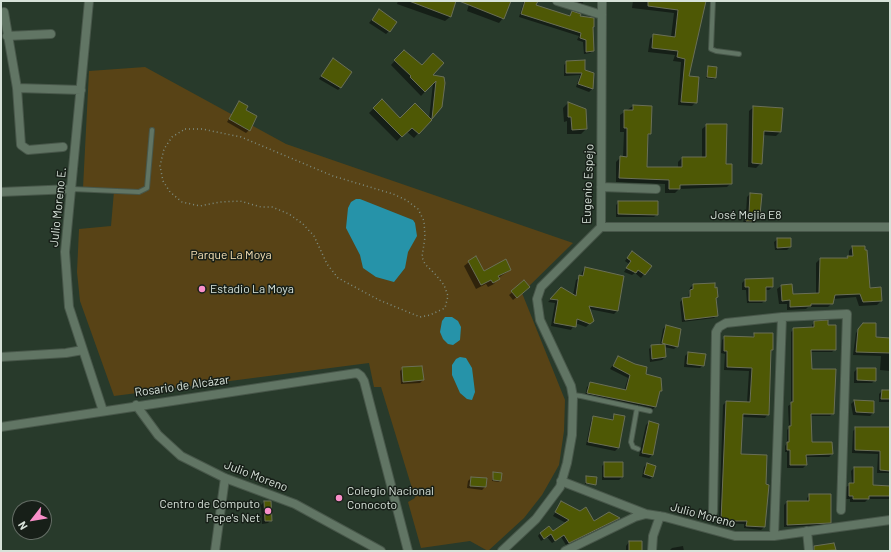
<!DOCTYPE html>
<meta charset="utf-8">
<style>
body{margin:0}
#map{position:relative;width:891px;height:552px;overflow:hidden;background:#283a2b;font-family:Barlow,sans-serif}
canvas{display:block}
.frame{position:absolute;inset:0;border:2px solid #d7e2d9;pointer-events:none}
.north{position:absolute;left:12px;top:500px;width:40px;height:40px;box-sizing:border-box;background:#171f18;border:1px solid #646d65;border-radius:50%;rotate:239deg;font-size:11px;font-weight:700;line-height:16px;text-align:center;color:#d7e2d9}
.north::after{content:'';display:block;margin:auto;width:14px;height:18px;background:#f98fc9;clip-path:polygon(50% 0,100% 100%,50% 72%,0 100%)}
</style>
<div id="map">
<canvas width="891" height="552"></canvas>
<div class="frame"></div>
<div class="north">N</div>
</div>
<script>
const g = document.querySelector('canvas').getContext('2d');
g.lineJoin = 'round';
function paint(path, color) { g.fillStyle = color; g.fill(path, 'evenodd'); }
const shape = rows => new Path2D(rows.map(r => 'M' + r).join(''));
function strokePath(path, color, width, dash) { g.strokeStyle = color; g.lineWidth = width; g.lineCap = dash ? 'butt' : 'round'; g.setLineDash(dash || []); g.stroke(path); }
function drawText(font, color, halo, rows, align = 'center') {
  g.font = font + ' Barlow,sans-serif'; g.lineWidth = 3; g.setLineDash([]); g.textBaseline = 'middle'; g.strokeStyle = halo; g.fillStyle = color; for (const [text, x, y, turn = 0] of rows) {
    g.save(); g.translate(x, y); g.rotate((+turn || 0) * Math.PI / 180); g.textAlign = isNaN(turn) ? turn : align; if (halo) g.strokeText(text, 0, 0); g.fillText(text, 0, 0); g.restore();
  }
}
const green = shape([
 [145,67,286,144,573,243,522,293,565,400,564,431,559,465,542,495,524,518,488,551,470,541,421,548,408,502,415,498,381,387,374,387,369,363,114,396,80,301,77,272,79,229,111,226,114,191,83,188,89,71]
]);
const water = shape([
 [356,199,360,199,413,220,415,223,417,236,408,252,405,268,394,282,376,277,363,268,360,255,346,228,348,208,351,202],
 [445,317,452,317,458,321,461,327,460,340,453,345,448,344,443,339,440,332,442,321],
 [460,357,466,358,472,368,475,392,472,400,467,399,460,393,452,375,452,365,456,359]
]);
const shadow = shape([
 [398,1,455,1,450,17,445,21,397,4],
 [470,1,507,1,503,18,499,23,467,11],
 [524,1,537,1,535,6,569,17,572,13,579,16,592,28,593,51,590,53,584,54,583,42,577,40,579,36,519,17],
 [564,1,584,1,581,6],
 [633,1,705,1,688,77,696,102,692,106,678,105,681,62,673,61,675,55,648,52,650,39,654,35,671,37,674,13,632,8],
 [379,11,389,31,386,34,369,23],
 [404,51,431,76,443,78,441,107,414,138,406,131,397,141,369,113,382,100,400,119,429,119,433,83,421,96,391,65],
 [333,59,341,87,338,90,319,79],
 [567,62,584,71,592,89,589,92,576,87,580,75,564,76,564,65],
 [708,67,715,77,714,79,706,78],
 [239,102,245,111,249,130,246,133,227,122],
 [568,103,586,129,581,134,567,134,567,121,564,122,563,108],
 [633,106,650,133,647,137,646,168,678,168,678,162,682,158,702,158,702,129,707,125,725,165,731,183,727,187,679,189,675,193,665,193,665,184,616,182,616,162,620,158,623,158,624,132,620,132,620,115],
 [754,107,780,132,776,136,762,135,761,163,756,168,748,167,749,111],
 [750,194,760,214,756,218,753,217,753,221,750,224,743,224,744,217,746,214,747,197],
 [619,202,657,214,654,217,616,217,616,205],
 [778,239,790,247,787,250,775,250,774,242],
 [852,247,869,289,881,301,877,305,859,306,856,297,833,299,832,303,828,307,808,307,806,309,787,310,787,304,779,304,777,289,781,286,791,285,792,295,816,294,816,263,820,259,846,259,849,257,849,251],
 [629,255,650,266,641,278,635,273,632,275,624,272,629,264,625,261],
 [469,262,483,272,510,270,498,278,494,284,488,287,486,284,476,289,464,266],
 [585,268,618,310,614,314,589,309,593,320,586,327,575,323,571,330,551,326,555,303,548,302,561,289,573,295,576,280,581,277,582,272],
 [745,280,772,287,769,290,765,290,765,300,762,303,747,303,746,290,742,290,742,283],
 [524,282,525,290,513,300,509,295],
 [714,284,717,315,714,318,682,322,680,302,683,299,688,298,690,288,693,285],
 [815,322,835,349,832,352,810,352,811,370,833,413,830,416,810,416,811,443,832,454,829,457,805,457,806,465,803,468,787,468,787,452,785,452,785,446,787,443,787,430,789,428,788,406,791,404,791,332,794,329,812,328,812,325],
 [666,326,677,346,674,349,664,347,665,357,662,360,650,362,649,349,652,346,660,345,663,329],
 [861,327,875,338,890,339,890,371,880,370,881,356,853,355,856,333],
 [755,334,772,350,770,352,768,414,765,418,742,417,740,455,765,485,764,527,761,530,744,528,744,524,719,523,723,405,726,402,747,403,749,371,724,370,725,354,721,353,722,340,725,337,751,338],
 [688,353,703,365,700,368,684,367,685,356],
 [618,357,645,375,661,391,658,394,655,407,652,410,585,396,587,387,590,384,624,391,628,378,610,369],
 [403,368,423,380,420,383,401,384,400,371],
 [857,369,875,380,872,383,854,383,854,372],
 [882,391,890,391,890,402,879,402,879,394],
 [854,401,873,401,873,413,870,416,853,415,851,404],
 [614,415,624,417,618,448,615,451,586,445,591,420,594,417,611,421],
 [649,422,652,455,649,458,639,456,646,425],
 [856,428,890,428,890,473,877,473,878,454,852,453,853,431],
 [605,463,622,477,619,480,602,480,602,466],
 [647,464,653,476,650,479,642,477,644,467],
 [854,468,872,486,890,487,890,499,868,499,865,502,850,502,850,499,846,499,846,487,852,484,851,471],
 [494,473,500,481,499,482,492,481],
 [587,477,596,484,585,484],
 [471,478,485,487,482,490,467,488,468,481],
 [810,495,830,522,826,525,784,527,784,505,787,502,807,502,807,498],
 [264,502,270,502,271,520,268,523,262,524,261,505],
 [562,502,594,522,618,518,566,545,561,537,552,543,547,537,541,541,538,536,540,533,553,532,566,523,553,516],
 [629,542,641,551,626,551,626,546],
 [834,544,835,551,814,551,818,546],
 [683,546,684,551,669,551,672,548]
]);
const building = shape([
 [409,1,456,1,451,17,409,1],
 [459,1,511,1,504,19,459,1],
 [525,1,538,1,536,5,570,16,572,11,581,14,580,16,594,18,594,27,593,27,594,51,586,52,586,40,580,38,581,33,521,14,525,1],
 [648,1,706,1,689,76,699,77,697,103,681,102,685,59,677,57,678,51,652,48,653,34,675,37,678,10,648,6,648,1],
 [379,9,397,22,390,32,372,20,379,9],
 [404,50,422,65,433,53,444,63,433,75,444,77,445,83,442,107,432,119,436,81,425,92,410,77,411,76,394,60,404,50],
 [333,58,352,72,341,88,321,76,333,58],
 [585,60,585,70,594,73,593,89,578,84,582,73,566,73,566,61,585,60],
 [708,66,717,67,716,78,707,77,708,66],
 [382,99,400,118,415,103,432,120,419,134,412,128,402,137,373,108,382,99],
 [239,101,248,106,246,110,257,116,250,131,229,119,239,101],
 [568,102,586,109,587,129,572,130,571,117,568,117,568,102],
 [633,105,652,106,651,134,648,134,647,167,682,167,682,157,706,157,706,124,727,124,726,164,732,164,732,184,680,185,680,189,669,189,669,180,619,178,620,156,627,157,627,128,624,128,624,110,633,110,633,105],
 [753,106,783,108,781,132,764,131,762,164,752,163,753,106],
 [750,193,762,194,760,215,754,215,754,221,746,221,746,213,749,213,750,193],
 [618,201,658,201,658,215,618,214,618,201],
 [777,238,791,238,791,247,777,248,777,238],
 [852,246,865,246,865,250,867,250,870,288,881,287,882,301,863,302,860,294,835,295,833,304,811,304,811,306,790,307,790,300,782,301,781,285,792,284,793,294,819,293,820,258,848,258,847,256,853,256,852,246],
 [632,251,652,266,645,275,638,270,636,273,626,268,631,261,627,258,632,251],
 [476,256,484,271,506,259,511,270,498,276,500,279,493,283,491,280,481,285,468,261,476,256],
 [585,267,624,276,618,311,589,306,594,321,590,324,577,319,576,327,554,323,558,300,550,299,561,287,576,296,579,275,583,276,585,267],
 [773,278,773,287,766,287,766,301,749,301,749,287,745,287,745,279,773,278],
 [524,280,530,287,517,298,511,291,524,280],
 [715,283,715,288,717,287,718,297,716,298,718,316,685,320,682,298,690,297,690,290,693,289,693,284,715,283],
 [828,320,828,325,836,325,836,350,811,350,812,369,836,369,834,414,811,414,812,442,832,442,833,454,806,455,807,465,790,465,790,450,787,450,787,442,789,442,789,426,791,426,791,402,793,402,793,328,814,327,814,321,828,320],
 [863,323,876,323,876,337,890,338,890,353,856,352,858,329,863,323],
 [666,325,681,329,678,347,665,344,666,357,652,359,651,345,665,344,662,343,666,325],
 [754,333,773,333,773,350,771,350,769,415,743,414,741,454,767,455,766,484,769,485,765,527,746,526,747,521,721,521,726,401,750,402,752,368,727,367,727,351,724,351,724,336,754,337,754,333],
 [688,352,706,354,704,366,687,364,688,352],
 [618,356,635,364,647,367,646,374,661,378,662,391,660,391,656,407,587,393,590,382,626,390,630,375,613,366,618,356],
 [422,366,424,380,403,382,402,367,422,366],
 [857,368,876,368,876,381,857,380,857,368],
 [882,390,890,390,890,399,881,399,882,390],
 [854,400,874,401,874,413,856,412,854,400],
 [614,414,625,416,619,448,588,442,593,416,613,420,614,414],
 [649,421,659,424,653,455,642,453,649,421],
 [855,427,890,427,890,471,880,470,880,451,855,450,855,427],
 [604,462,623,462,623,477,604,477,604,462],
 [647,463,656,466,653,477,644,474,647,463],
 [854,467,873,467,873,485,890,486,890,496,869,496,869,499,853,499,853,496,849,496,849,483,854,483,854,467],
 [493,472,502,473,501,481,493,480,493,472],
 [586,476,597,477,596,485,586,483,586,476],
 [471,477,487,478,486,487,470,486,471,477],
 [809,494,831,494,831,523,787,525,787,501,809,501,809,494],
 [264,501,271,501,272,521,265,521,264,501],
 [561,501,580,511,586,507,594,521,609,512,620,518,569,543,564,535,555,541,551,534,544,539,540,533,549,526,553,531,569,520,555,512,561,501],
 [629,541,642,541,642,551,629,551,629,541],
 [834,543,836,550,814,551,814,546,834,543]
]);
const path = shape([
 [185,129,202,129,241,137,333,176,393,194,406,200,418,209,424,221,425,237,422,257,425,264,436,275,444,285,448,296,445,308,430,315,420,317,379,300,338,278,327,264,314,236,303,224,289,214,272,207,261,207,240,201,220,202,200,206,182,202,170,192,163,181,160,166,164,149,172,137,185,129]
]);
const service = shape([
 [713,1,711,49,716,51,739,54],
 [72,189,139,192,147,188,152,130],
 [573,395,581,396,650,411],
 [637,408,631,442,633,447,638,449]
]);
const minor = shape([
 [89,1,65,252,69,307,103,411],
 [557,1,602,15],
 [4,12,17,88,21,145,28,150,63,147],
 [7,36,51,34],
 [17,88,81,90],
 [601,187,656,189],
 [1,192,72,189],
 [601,227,890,227],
 [1,357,66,353,83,350],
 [136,405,158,435,181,456,225,478,295,504,381,551],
 [1,427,357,373,361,376,364,381,408,551],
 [561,481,646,514],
 [713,512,716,332,719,327,726,323,782,317,847,314,841,510],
 [807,531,809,551],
 [774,536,782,317],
 [215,551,225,478],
 [502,551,536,519,560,487,567,463,572,435,573,397,571,386,540,320,537,299,541,287,601,227,602,1],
 [565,551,635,517,646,514,665,517,735,536,774,536,890,520],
 [652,551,653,536,660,516]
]);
const markers = [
 [202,289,4,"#f98fc9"],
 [339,498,4,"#f98fc9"],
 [268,511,4,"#f98fc9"]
];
const streetNames = [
 ["Eugenio Espejo",588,184,-88],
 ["Julio Moreno E.",58,207,-84],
 ["José Mejia E8",746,215],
 ["Rosario de Alcázar",182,386,-8],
 ["Julio Moreno",256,476,21],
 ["Julio Moreno",703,515,15]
];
const parkNames = [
 ["Parque La Moya",231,255]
];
const poiNames = [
 ["Estadio La Moya",210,289],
 ["Colegio Nacional",347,491],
 ["Conocoto",347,505],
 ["Centro de Computo",260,504,"right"],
 ["Pepe's Net",260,518,"right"]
];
paint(green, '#584316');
paint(water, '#2693a9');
paint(shadow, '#0007');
paint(building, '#4e5805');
strokePath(building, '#6a6f57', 1);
strokePath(service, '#48574a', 6);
strokePath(minor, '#48574a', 10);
strokePath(path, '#7e8d81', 1.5, [1, 3]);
strokePath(service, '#617564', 4);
strokePath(minor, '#617564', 8);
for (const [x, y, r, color] of markers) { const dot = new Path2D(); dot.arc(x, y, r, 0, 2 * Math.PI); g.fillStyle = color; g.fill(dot); strokePath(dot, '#171f18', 1.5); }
drawText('12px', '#d7e2d9', '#171f18', streetNames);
drawText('12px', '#f6e1b5', '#171f18', parkNames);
drawText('12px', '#d7e2d9', '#171f18', poiNames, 'left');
</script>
